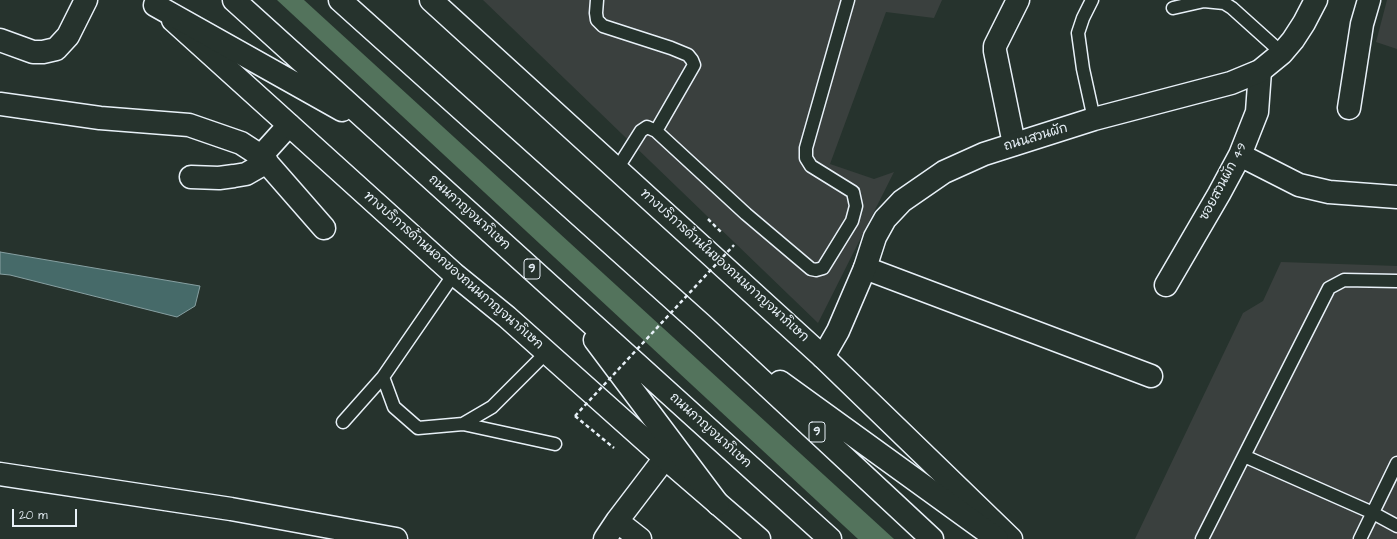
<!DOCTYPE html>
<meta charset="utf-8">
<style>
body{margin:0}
#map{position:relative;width:1397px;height:539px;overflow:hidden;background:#26332d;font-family:"Architects Daughter",sans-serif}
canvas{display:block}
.scale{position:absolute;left:12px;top:509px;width:65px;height:18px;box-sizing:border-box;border:2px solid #e8f1f8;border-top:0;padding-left:5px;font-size:12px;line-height:14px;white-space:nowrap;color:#e8f1f8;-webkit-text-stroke:3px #26332d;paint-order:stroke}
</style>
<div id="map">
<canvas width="1397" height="539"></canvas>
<div class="scale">20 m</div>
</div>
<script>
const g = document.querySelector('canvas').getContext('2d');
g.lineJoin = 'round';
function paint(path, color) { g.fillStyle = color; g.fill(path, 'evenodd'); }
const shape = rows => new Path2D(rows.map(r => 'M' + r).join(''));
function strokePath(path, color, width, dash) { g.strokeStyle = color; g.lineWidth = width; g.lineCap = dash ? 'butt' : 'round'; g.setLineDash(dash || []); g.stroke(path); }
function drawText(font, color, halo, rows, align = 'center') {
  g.font = font + ' "Architects Daughter","Playpen Sans Thai",sans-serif'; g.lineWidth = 3; g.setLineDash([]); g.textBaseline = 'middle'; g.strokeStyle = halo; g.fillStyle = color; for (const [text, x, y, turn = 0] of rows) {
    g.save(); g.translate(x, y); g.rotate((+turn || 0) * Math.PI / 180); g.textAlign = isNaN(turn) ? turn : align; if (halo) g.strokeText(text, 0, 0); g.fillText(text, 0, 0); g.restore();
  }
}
const built = shape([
 [483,0,942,0,934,18,886,12,830,164,874,179,894,172,818,323],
 [1387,0,1397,0,1397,49,1376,42],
 [1281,262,1397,266,1397,539,1135,539,1243,313,1263,301]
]);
const green = shape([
 [277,0,304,0,894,539,858,539]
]);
const water = shape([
 [0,252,200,286,195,306,177,317,10,275,0,274,0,252]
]);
const path = shape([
 [708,219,721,232],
 [575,416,614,448]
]);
const service = shape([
 [597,0,596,13,597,20,603,26,671,48,688,55,692,60,694,65,656,131],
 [1092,0,1083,18,1078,33,1083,69,1094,119],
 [1173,8,1204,1,1224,3,1232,8,1282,53],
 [617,169,641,131,647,127,656,131,746,214,811,269,816,270,823,268,852,221,856,206,853,192,811,166,806,158,806,148,848,0],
 [454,274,383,377,394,407,418,428,463,424,492,407,546,353],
 [343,422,383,377],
 [463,424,555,444],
 [1244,456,1373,513,1397,526],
 [1202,539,1329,288,1344,280,1397,281],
 [1360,539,1397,463]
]);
const minor = shape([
 [0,40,33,52,43,52,56,49,68,36,86,0],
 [0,104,100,118,189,125,241,143,261,156,289,125],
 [1349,108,1362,24,1369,0],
 [1014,144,995,51,995,46,1018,0],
 [1240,155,1299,185,1329,192,1397,197],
 [261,156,324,228],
 [191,177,219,178,234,176,246,174,267,162],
 [865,268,1151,376],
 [1166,285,1219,194,1240,155,1257,112,1260,71],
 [0,474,231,509,396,539],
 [605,539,617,521],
 [640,539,617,521,665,458]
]);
const tertiary = shape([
 [823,357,838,331,865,268,875,237,885,219,902,201,944,172,984,154,1094,119,1231,83,1260,71,1282,53,1293,40,1304,23,1316,0]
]);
const secondary = shape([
 [431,0,823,357,1011,539],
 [173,20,454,274,507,317,665,458,759,539]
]);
const trunk = shape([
 [234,0,830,539],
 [340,0,702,325,932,539],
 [155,5,342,110],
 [595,340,718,504],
 [780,382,997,539]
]);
const pathBridge = shape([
 [575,416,734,245]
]);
const shields = [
 [532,269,16],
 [817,432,16]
];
const shieldNames = [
 ["9",532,269],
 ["9",817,432]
];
const streetNames = [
 ["ถนนสวนผัก",1036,138,-17],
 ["ซอยสวนผัก 49",1224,182,-62],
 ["ถนนกาญจนาภิเษก",469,213,42],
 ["ทางบริการด้านในของถนนกาญจนาภิเษก",724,266,42],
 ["ทางบริการด้านนอกของถนนกาญจนาภิเษก",453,271,41],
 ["ถนนกาญจนาภิเษก",710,431,42]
];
paint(built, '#3a403e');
paint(green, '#53735c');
paint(water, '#466a69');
strokePath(water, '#87a0a2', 1);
strokePath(service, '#e8f1f8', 15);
strokePath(minor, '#e8f1f8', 25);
strokePath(tertiary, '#e8f1f8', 25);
strokePath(secondary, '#e8f1f8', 25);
strokePath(trunk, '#e8f1f8', 25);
strokePath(path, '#e8f1f8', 2.5, [4, 3]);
strokePath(service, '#26332d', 12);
strokePath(minor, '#26332d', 22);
strokePath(tertiary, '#26332d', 22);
strokePath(secondary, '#26332d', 22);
strokePath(trunk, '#26332d', 22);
strokePath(pathBridge, '#e8f1f8', 2.5, [4, 3]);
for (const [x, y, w] of shields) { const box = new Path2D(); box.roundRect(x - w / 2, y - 10, w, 20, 3); g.fillStyle = '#26332d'; g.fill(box); strokePath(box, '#e8f1f8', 1); }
drawText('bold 12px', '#e8f1f8', null, shieldNames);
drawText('13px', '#e8f1f8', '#26332d', streetNames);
</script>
